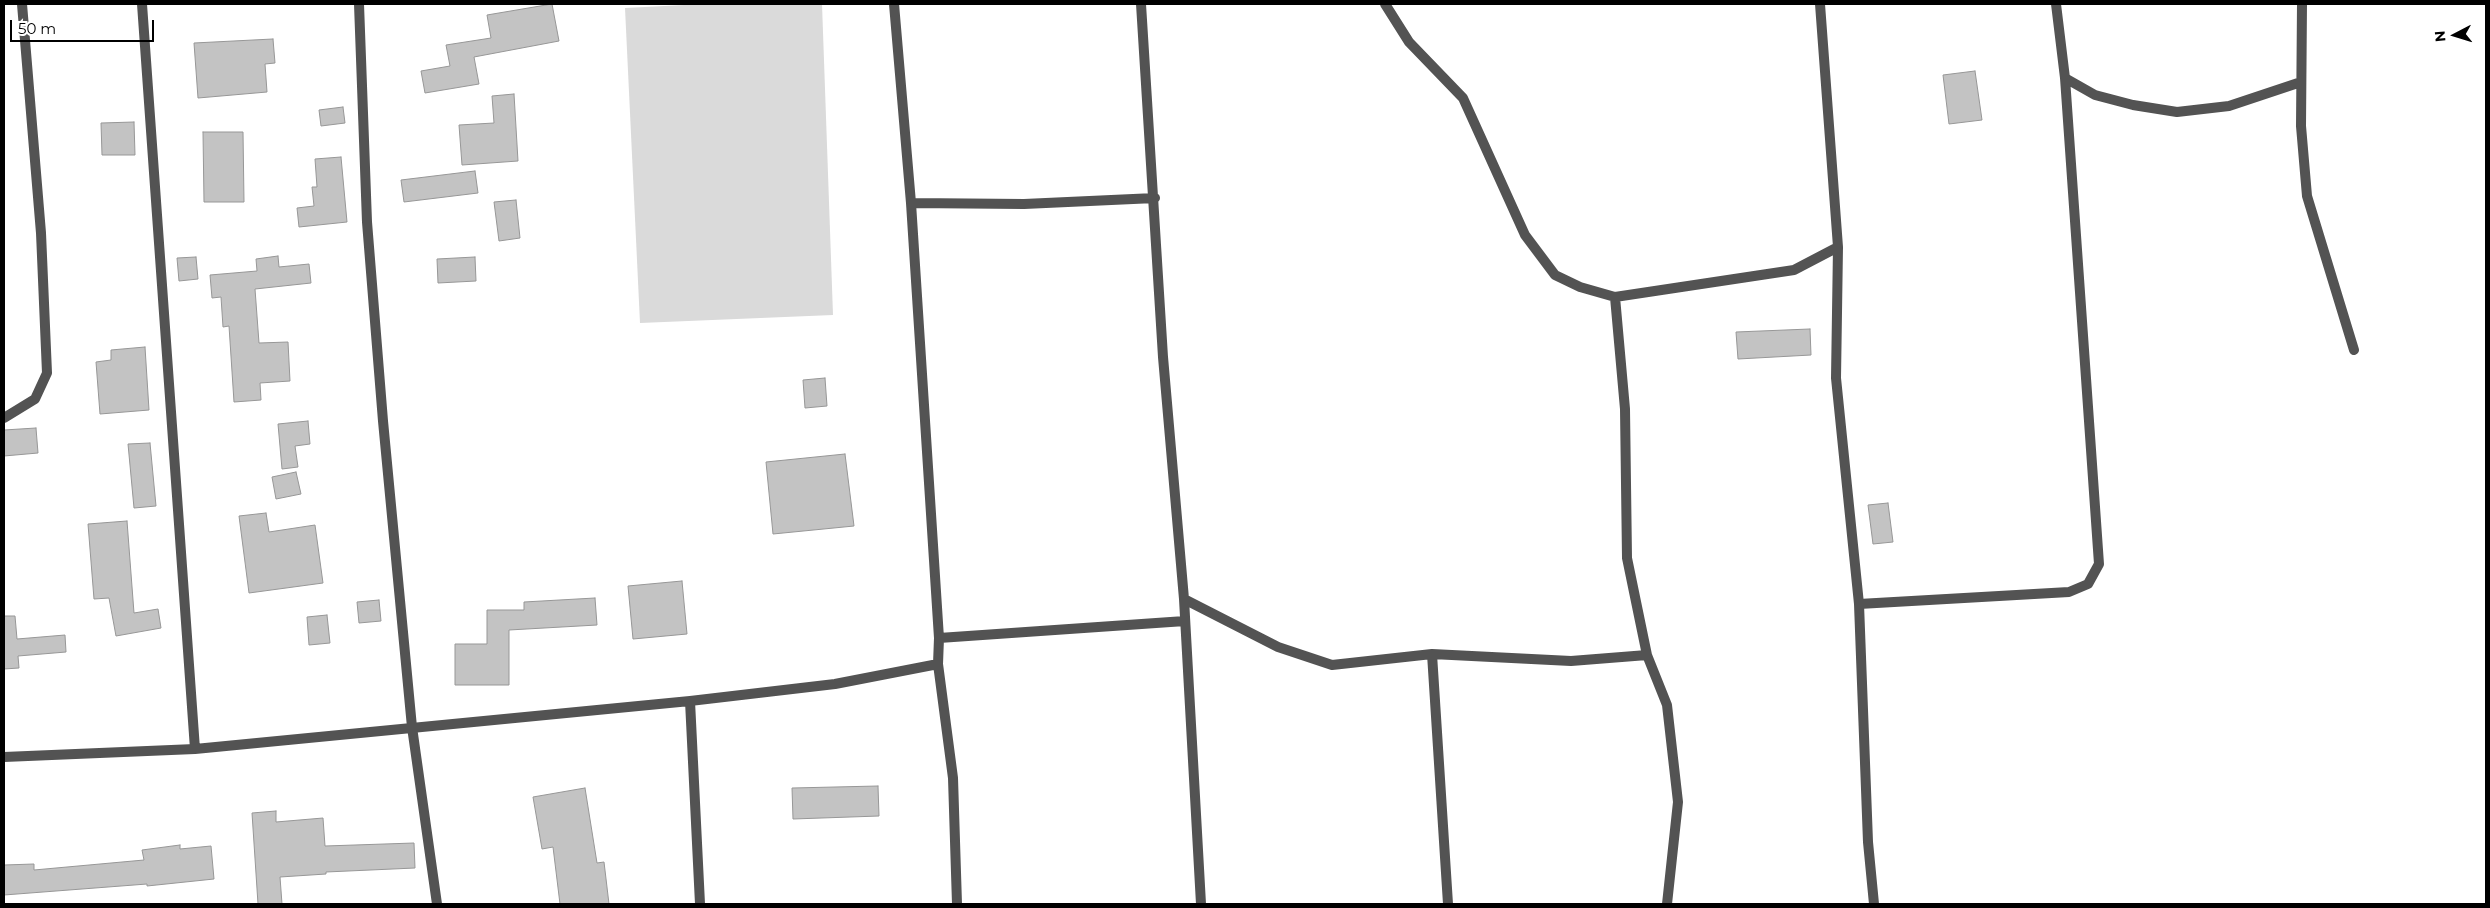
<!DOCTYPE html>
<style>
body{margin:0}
#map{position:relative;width:2490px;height:908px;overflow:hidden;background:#fff;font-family:Montserrat,sans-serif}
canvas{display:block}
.frame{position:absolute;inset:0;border:5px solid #000;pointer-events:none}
.north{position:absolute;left:2430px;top:10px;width:50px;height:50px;-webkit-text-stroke:4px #fff;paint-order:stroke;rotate:265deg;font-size:14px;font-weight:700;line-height:20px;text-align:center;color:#000}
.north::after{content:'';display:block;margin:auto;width:18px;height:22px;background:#000;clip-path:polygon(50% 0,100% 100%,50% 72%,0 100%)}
.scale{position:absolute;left:10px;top:20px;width:144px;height:22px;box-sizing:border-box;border:2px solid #000;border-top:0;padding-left:6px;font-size:15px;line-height:18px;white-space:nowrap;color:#000;-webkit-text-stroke:4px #fff;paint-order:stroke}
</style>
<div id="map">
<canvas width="2490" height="908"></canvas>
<div class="frame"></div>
<div class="north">N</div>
<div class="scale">50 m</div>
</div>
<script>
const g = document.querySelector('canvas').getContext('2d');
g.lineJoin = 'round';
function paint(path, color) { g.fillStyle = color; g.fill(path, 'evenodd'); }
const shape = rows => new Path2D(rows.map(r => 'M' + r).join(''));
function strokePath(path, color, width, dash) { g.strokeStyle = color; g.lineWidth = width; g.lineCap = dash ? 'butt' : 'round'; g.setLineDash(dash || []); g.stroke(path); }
const green = shape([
 [704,4,822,4,833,315,640,323,625,8]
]);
const building = shape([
 [552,4,559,41,474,57,479,84,425,93,421,71,450,66,446,45,491,38,487,15,552,4],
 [273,39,275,63,265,64,267,92,198,98,194,43,273,39],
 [1975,71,1982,120,1949,124,1943,75,1975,71],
 [514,94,518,161,462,165,459,125,494,123,492,96,514,94],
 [343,107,345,123,321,126,319,110,343,107],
 [134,122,135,155,102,155,101,123,134,122],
 [203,132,243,132,244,202,204,202,203,132],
 [341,157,347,222,299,227,297,208,314,206,312,187,317,187,315,159,341,157],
 [475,171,478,193,404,202,401,180,475,171],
 [516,200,520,238,499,241,494,202,516,200],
 [278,256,279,267,309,264,311,283,255,289,259,343,288,342,290,381,260,383,261,400,234,402,229,326,223,327,221,297,212,298,210,275,257,271,256,259,278,256],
 [196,257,198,279,179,281,177,258,196,257],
 [475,257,476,281,438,283,437,259,475,257],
 [1810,329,1811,355,1738,359,1736,332,1810,329],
 [145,347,149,410,100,414,96,362,111,360,111,350,145,347],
 [825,378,827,406,805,408,803,380,825,378],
 [308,421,310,444,295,446,298,467,282,469,278,424,308,421],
 [36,428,38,453,4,456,4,430,36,428],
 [150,443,156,506,134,508,128,444,150,443],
 [845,454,854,526,773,534,766,462,845,454],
 [296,472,301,494,276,499,272,477,296,472],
 [1888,503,1893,542,1873,544,1868,505,1888,503],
 [266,513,269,532,315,525,323,583,249,593,239,516,266,513],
 [127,521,134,613,158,609,161,628,116,636,109,598,94,599,88,524,127,521],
 [682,581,687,634,633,639,628,586,682,581],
 [595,598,597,625,509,630,509,685,455,685,455,644,487,644,487,610,524,610,524,602,595,598],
 [379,600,381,621,359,623,357,602,379,600],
 [327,615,330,643,309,645,307,617,327,615],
 [4,616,15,616,17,639,65,635,66,652,18,656,19,668,4,669,4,616],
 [878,786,879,816,793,819,792,788,878,786],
 [585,788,597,863,604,862,609,904,560,904,553,847,542,849,533,797,585,788],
 [276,811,276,822,323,818,325,846,414,843,415,868,326,872,326,874,280,877,282,904,258,904,252,813,276,811],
 [180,845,180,849,211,846,214,879,147,886,147,884,4,895,4,865,34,864,34,870,144,860,142,850,180,845]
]);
const street = shape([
 [142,4,195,749],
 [359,4,367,222,383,421,412,727,437,904],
 [894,4,911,203,939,638,938,664,953,778,957,904],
 [1141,4,1163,357,1184,599,1201,904],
 [1385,4,1409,42,1463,98,1525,235,1555,275,1580,287,1615,297,1794,270,1838,247],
 [1820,4,1838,247,1836,378,1859,604,1868,842,1874,904],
 [2302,4,2301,126,2307,196,2354,350],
 [2065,78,2095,95,2133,105,2177,112,2229,106,2301,82],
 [911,203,1024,204,1155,198],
 [1615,297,1625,409,1627,558,1647,655,1667,705,1678,802,1667,904],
 [4,418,35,399,47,373,41,233,22,4],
 [1184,599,1278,647,1332,665,1432,654,1571,661,1647,655],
 [1859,604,2069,592,2088,584,2099,564,2065,78,2056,4],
 [939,638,1185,621],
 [1432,654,1448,904],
 [690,701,700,904],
 [4,757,195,749,690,701,835,684,938,664]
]);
paint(green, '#dadada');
paint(building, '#c3c3c3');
strokePath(building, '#979797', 1);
strokePath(street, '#535353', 10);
</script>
